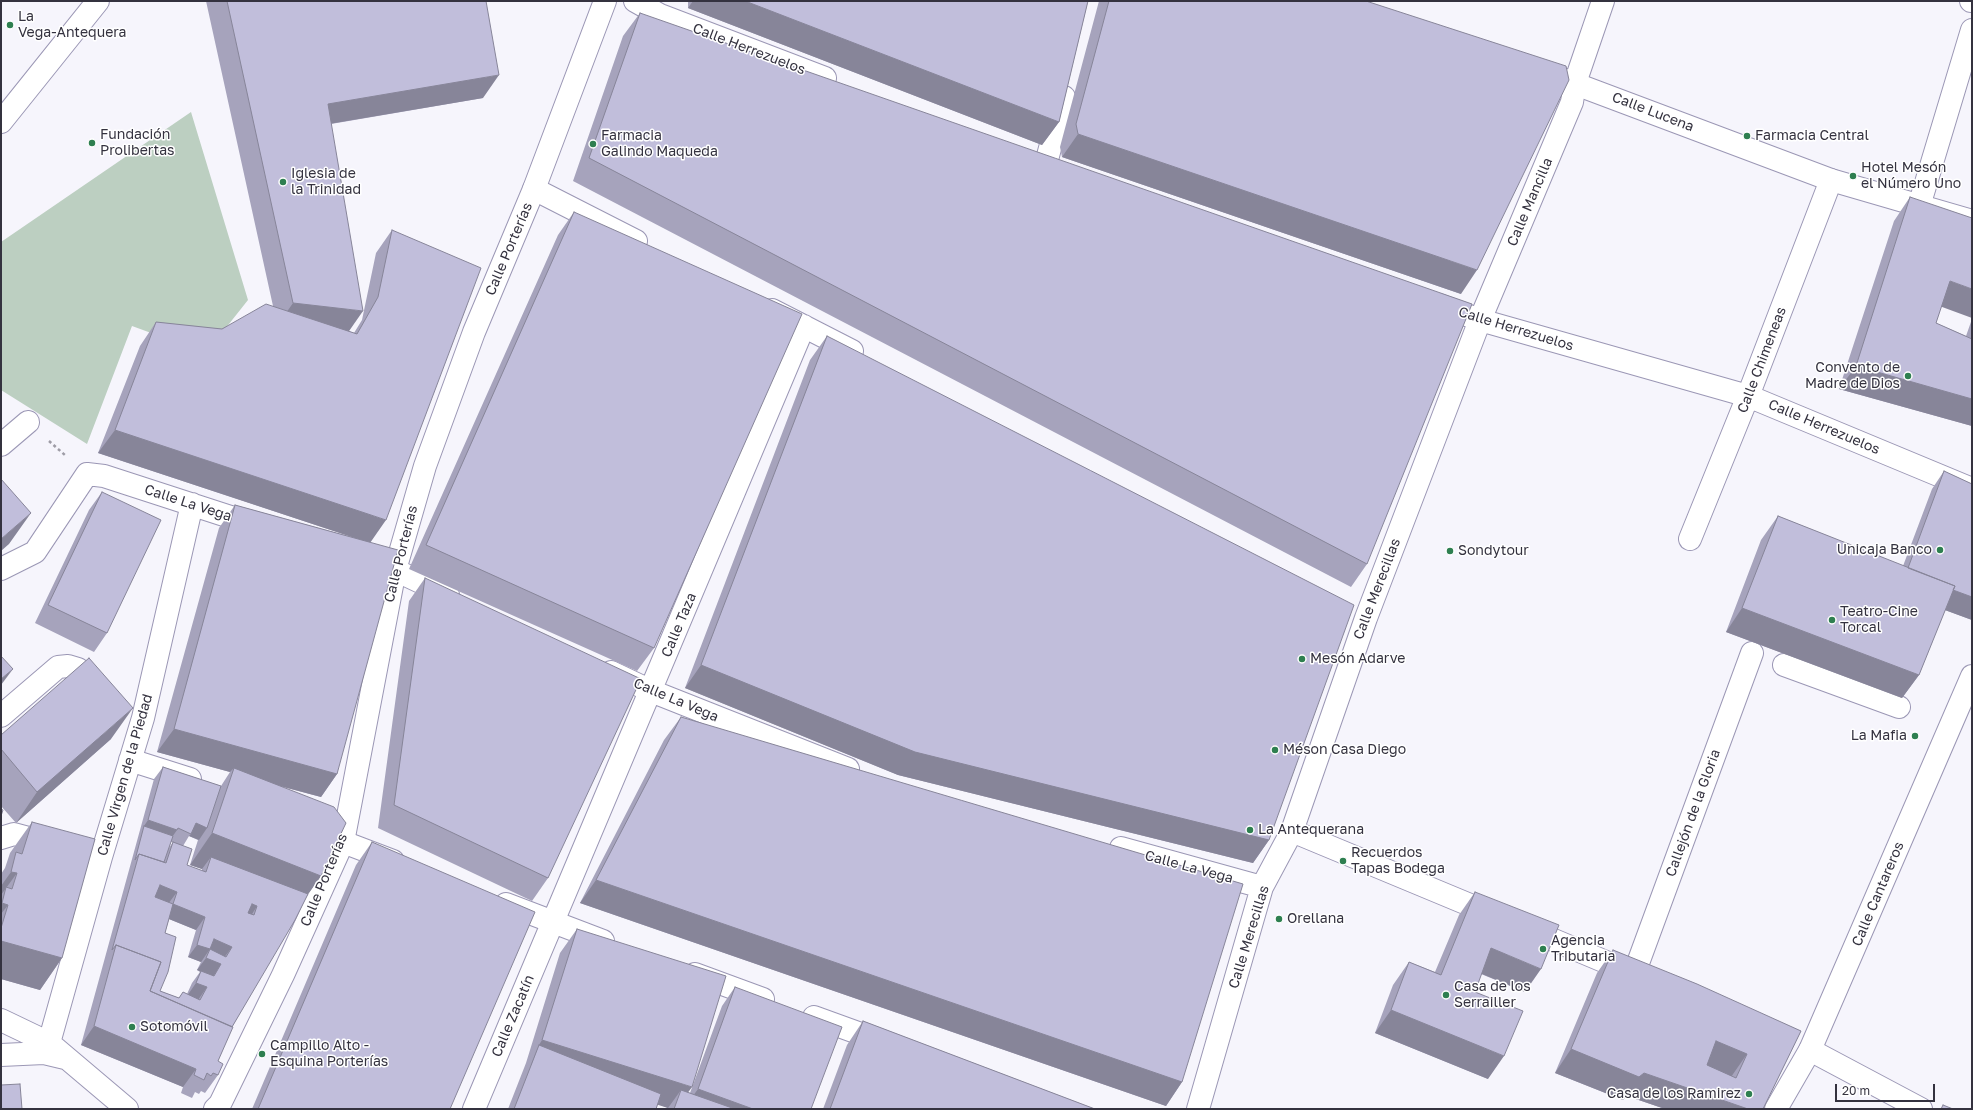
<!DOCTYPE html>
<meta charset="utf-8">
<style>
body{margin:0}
#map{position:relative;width:1973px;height:1110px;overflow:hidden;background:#f6f5fc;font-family:"Golos Text",sans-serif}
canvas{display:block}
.frame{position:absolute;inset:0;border:2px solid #34323f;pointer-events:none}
.scale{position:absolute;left:1835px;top:1084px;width:100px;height:18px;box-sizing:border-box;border:2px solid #34323f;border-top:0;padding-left:5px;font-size:12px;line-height:14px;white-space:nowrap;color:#34323f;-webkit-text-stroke:3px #fff;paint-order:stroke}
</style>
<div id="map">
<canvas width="1973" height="1110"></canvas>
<div class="frame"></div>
<div class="scale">20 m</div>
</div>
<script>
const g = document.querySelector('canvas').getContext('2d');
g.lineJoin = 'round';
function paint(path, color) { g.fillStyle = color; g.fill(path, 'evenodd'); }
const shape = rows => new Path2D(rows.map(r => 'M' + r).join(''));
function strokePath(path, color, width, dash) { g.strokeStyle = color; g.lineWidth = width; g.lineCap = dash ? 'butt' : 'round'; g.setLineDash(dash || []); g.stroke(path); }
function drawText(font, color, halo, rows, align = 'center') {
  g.font = font + ' "Golos Text",sans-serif'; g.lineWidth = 3; g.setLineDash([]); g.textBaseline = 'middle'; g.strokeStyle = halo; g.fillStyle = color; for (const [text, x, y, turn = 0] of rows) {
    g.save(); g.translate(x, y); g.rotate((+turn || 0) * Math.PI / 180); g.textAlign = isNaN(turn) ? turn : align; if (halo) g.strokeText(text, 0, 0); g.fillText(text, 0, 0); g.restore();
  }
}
const green = shape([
 [191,112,248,300,206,353,132,326,87,444,1,390,1,242]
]);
const path = shape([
 [49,441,66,456]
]);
const pedestrian = shape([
 [1971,1,1972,1],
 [1046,163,1064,97],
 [1919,206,1972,30],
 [1,445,28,422],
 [1784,665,1899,707],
 [1810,1050,1921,1109]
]);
const minor = shape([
 [635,1,660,15,825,78],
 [534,189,636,241],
 [1439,305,1480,320,1748,396,1972,489],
 [772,310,852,351],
 [1690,539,1748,396,1831,180],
 [377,564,395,570,448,595],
 [1,569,35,552,87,474,104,476,255,525],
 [611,672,651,691,848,769],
 [1,716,58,667,68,666,78,669,99,688],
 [130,760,190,779],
 [328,829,343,842,393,861],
 [1292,831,1494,915],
 [1,838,14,834,51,844],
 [1121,848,1262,887],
 [506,904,603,941],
 [1525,928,1632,973],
 [695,974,763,999],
 [1634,974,1752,653],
 [814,1017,883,1042],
 [1,1020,49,1043,127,1109],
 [49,1043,101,857,143,718,192,504],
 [1,1055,44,1053,65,1058],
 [474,1109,804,326],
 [1198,1109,1262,887,1292,831,1366,618,1480,320,1572,102,1575,83,1603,1]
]);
const tertiary = shape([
 [1541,71,1831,180,1972,221],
 [1,122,98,1],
 [215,1109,220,1104,283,975,343,842,395,570,425,466,474,332,534,189,605,1],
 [1776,1109,1810,1050,1972,676]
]);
const wall = shape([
 [206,1,486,1,483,98,331,124,349,331,354,333,362,320,376,253,392,230,370,542,337,774,321,797,283,787,321,876,308,894,232,1027,218,1061,218,1075,205,1093,201,1091,199,1094,195,1092,192,1098,181,1093,183,1087,81,1045,154,779,163,767,221,786,230,772,157,752,219,528,235,505,355,538,98,453,140,346,156,322,222,329,273,306],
 [189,836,198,840,190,865,202,869,202,871,187,865,183,846],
 [171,842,173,842,169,848],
 [169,919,196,930,188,957,201,962,197,970,200,972,192,983,187,994,183,992,179,998,160,991,165,933],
 [688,1,1088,1,1059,122,1042,145,688,8],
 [1099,1,1366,1,1461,294,1062,157,1060,147],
 [640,13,1367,564,1351,587,573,181,623,36],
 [1910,197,1941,307,1936,323,1966,336,1972,319,1972,426,1839,389,1894,221],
 [574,212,654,648,637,671,409,569,558,235],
 [827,336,1269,840,1253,863,898,775,685,688,810,360],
 [1944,471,1972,484,1972,620,1945,610,1919,675,1902,698,1726,632,1761,540,1778,516,1903,566,1932,489],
 [102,492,107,633,94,652,35,623,89,510],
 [425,578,548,878,532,901,378,828,409,601],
 [681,717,1182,1082,1166,1106,580,903,664,740],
 [1,735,111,739,16,823,1,806],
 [32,822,62,958,40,990,1,979,1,874,5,868,10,853],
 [372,842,450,1109,252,1109,356,865],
 [1475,892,1525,992,1481,974,1475,992,1488,1079,1375,1033,1393,985,1409,962,1435,972,1459,915],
 [577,929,688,1092,690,1093,722,1006,735,987,811,1109,667,1109,668,1108,658,1104,656,1109,508,1109,526,1063,560,953],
 [1613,950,1801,1031,1763,1109,1665,1109,1627,1096,1623,1100,1555,1073,1597,973],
 [863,1021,1095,1109,823,1109,847,1045]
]);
const shadedWall = shape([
 [693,1,745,1,1059,122,1042,145,688,8],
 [499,75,483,98,311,127,328,104],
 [1078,134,1477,270,1461,294,1062,157],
 [1950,281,1972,289,1972,318,1934,304],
 [293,303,363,311,347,334,277,326],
 [1856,366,1972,399,1972,426,1839,389],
 [115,430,386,520,370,543,98,453],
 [31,513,9,544,1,551,1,539],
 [1906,573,1972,597,1972,620,1893,591],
 [1742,608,1919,675,1902,698,1726,632],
 [701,665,1269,840,1253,863,898,775,685,688],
 [13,669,1,685,1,679],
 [133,708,111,739,16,823,37,792],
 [174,729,337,774,321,797,232,773,234,768,230,772,157,752],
 [148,820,177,830,168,843,144,826,140,832],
 [196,823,207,828,199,840,189,836,191,834],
 [212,833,321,876,299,907,211,857,202,869,190,865],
 [11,872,17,873,1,895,1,886],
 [596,880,1182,1082,1166,1106,580,903],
 [160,885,177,892,168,904,152,898],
 [2,903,8,905,1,914,1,904],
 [173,904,205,917,196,930,164,917],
 [252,904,257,906,249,919,243,917],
 [214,939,232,947,223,959,210,949,201,962,188,957,197,945],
 [1,941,62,958,40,990,1,979],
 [1491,948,1541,969,1525,992,1475,971],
 [206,958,221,964,213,977,197,970],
 [196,983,207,987,198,1000,187,996],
 [1391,1010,1504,1056,1488,1079,1375,1033],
 [94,1026,196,1069,183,1087,81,1045],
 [542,1040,692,1087,676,1109,681,1090,668,1108,531,1065,539,1045],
 [1716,1041,1747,1054,1731,1077,1700,1064],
 [1571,1049,1644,1073,1748,1109,1665,1109,1627,1096,1623,1100,1555,1073],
 [698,1089,753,1109,690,1109,685,1107]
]);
const building = shape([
 [227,1,486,1,499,75,328,104,363,311,293,303,227,1],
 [745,1,1088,1,1059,122,745,1],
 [1109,1,1366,1,1566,66,1569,80,1477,270,1078,134,1076,124,1109,1],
 [640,13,1472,304,1367,564,589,158,640,13],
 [1910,197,1972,218,1972,289,1950,281,1936,323,1972,339,1972,399,1856,366,1910,197],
 [574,212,802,314,654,648,426,545,574,212],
 [392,230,481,268,386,520,115,430,156,322,222,329,266,304,357,334,378,297,392,230],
 [827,336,1354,605,1269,840,915,752,701,665,827,336],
 [1944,471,1972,484,1972,597,1953,590,1955,586,1908,568,1944,471],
 [1,479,31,513,1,539,1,479],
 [102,492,161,520,107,633,48,605,102,492],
 [235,505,398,550,337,774,174,729,235,505],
 [1778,516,1955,586,1919,675,1742,608,1778,516],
 [425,578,641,679,548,878,394,805,425,578],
 [1,656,13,669,1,679,1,656],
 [89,658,133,708,37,792,1,749,1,735,89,658],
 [681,717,1243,884,1182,1082,596,880,681,717],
 [163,767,221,786,207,828,196,823,191,834,178,828,177,830,148,820,163,767],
 [234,768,334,807,346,823,321,876,212,833,234,768],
 [1,809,3,810,1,816,1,809],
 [32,822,95,839,62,958,1,941,1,928,8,905,2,903,6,887,12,889,17,873,11,872,16,852,22,854,32,822],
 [144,826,173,836,164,862,139,854,135,860,144,826],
 [173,842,192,849,187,865,206,872,211,857,308,894,295,920,232,1027,150,991,161,962,116,945,112,950,139,854,166,863,173,842],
 [160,885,177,892,173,904,205,917,197,945,210,949,206,958,221,964,214,976,201,971,196,983,207,987,200,1000,183,992,179,998,160,991,168,972,176,937,165,933,173,904,155,897,160,885],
 [252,904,257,906,254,915,248,913,252,904],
 [214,939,232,947,226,957,210,949,214,939],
 [372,842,535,912,450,1109,258,1109,372,842],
 [1475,892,1559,925,1541,969,1491,948,1475,992,1523,1011,1504,1056,1391,1010,1409,962,1441,975,1475,892],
 [577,929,726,976,692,1087,542,1040,577,929],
 [116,945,161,962,150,991,233,1027,218,1061,223,1064,218,1075,213,1073,211,1076,207,1073,204,1080,194,1075,196,1069,94,1026,116,945],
 [1613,950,1697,984,1801,1031,1763,1109,1748,1109,1644,1073,1639,1077,1571,1049,1613,950],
 [1716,1041,1747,1054,1736,1078,1707,1065,1716,1041],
 [735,987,842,1027,811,1109,753,1109,698,1089,735,987],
 [863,1021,1095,1109,830,1109,863,1021],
 [539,1045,661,1094,656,1109,514,1109,539,1045],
 [20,1084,22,1109,1,1109,1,1085,20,1084],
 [681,1090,735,1109,674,1109,681,1090],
 [1943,1105,1953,1109,1941,1109,1943,1105]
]);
const markers = [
 [10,25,4,"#2e7f50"],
 [1747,136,4,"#2e7f50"],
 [92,143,4,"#2e7f50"],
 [593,144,4,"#2e7f50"],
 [1853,176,4,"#2e7f50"],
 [283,182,4,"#2e7f50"],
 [1908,376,4,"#2e7f50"],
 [1940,550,4,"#2e7f50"],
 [1450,551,4,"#2e7f50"],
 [1832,620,4,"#2e7f50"],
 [1302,659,4,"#2e7f50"],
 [1915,736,4,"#2e7f50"],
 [1275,750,4,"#2e7f50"],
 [1250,830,4,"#2e7f50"],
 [1343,861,4,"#2e7f50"],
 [1279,919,4,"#2e7f50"],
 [1543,949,4,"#2e7f50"],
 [1446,995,4,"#2e7f50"],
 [132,1027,4,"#2e7f50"],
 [262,1054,4,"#2e7f50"],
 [1749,1094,4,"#2e7f50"]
];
const poiNames = [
 ["La",18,17],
 ["Vega-Antequera",18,33],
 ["Fundación",100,135],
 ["Prolibertas",100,151],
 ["Farmacia",601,136],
 ["Galindo Maqueda",601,152],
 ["Farmacia Central",1755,136],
 ["Hotel Mesón",1861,168],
 ["el Número Uno",1861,184],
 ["Iglesia de",291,174],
 ["la Trinidad",291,190],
 ["Convento de",1900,368,"right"],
 ["Madre de Dios",1900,384,"right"],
 ["Unicaja Banco",1932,550,"right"],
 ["Sondytour",1458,551],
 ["Teatro-Cine",1840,612],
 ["Torcal",1840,628],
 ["Mesón Adarve",1310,659],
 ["La Mafia",1907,736,"right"],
 ["Méson Casa Diego",1283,750],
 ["La Antequerana",1258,830],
 ["Recuerdos",1351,853],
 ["Tapas Bodega",1351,869],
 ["Orellana",1287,919],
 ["Agencia",1551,941],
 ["Tributaria",1551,957],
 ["Casa de los",1454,987],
 ["Serrailler",1454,1003],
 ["Sotomóvil",140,1027],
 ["Campillo Alto -",270,1046],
 ["Esquina Porterías",270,1062],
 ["Casa de los Ramirez",1741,1094,"right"]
];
const streetNames = [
 ["Calle Herrezuelos",749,49,21],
 ["Calle Lucena",1653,112,21],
 ["Calle Mancilla",1530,202,-67],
 ["Calle Porterías",509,249,-67],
 ["Calle Herrezuelos",1516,329,17],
 ["Calle Chimeneas",1762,360,-69],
 ["Calle Herrezuelos",1824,427,23],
 ["Calle La Vega",188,503,18],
 ["Calle Porterías",401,554,-76],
 ["Calle Merecillas",1377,589,-69],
 ["Calle Taza",679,625,-67],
 ["Calle La Vega",676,700,23],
 ["Calle Virgen de la Piedad",125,775,-74],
 ["Callejón de la Gloria",1693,813,-70],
 ["Calle La Vega",1189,867,15],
 ["Calle Porterías",324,880,-67],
 ["Calle Cantareros",1878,894,-67],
 ["Calle Merecillas",1249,937,-73],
 ["Calle Zacatín",513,1016,-67]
];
paint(green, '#bccfc1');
strokePath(pedestrian, '#9b97b5', 24);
strokePath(minor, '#9b97b5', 24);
strokePath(tertiary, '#9b97b5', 24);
strokePath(path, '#9e9ca6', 2.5, [3, 3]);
strokePath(pedestrian, '#fff', 22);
strokePath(minor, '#fff', 22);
strokePath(tertiary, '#fff', 22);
paint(wall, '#a6a3bc');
paint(shadedWall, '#878599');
paint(building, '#c1bedb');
strokePath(building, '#878599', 1);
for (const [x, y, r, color] of markers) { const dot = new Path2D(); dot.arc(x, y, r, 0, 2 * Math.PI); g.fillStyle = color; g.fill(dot); strokePath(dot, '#fff', 1.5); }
drawText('14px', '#34323f', '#fff', poiNames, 'left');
drawText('14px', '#34323f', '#fff', streetNames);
</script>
